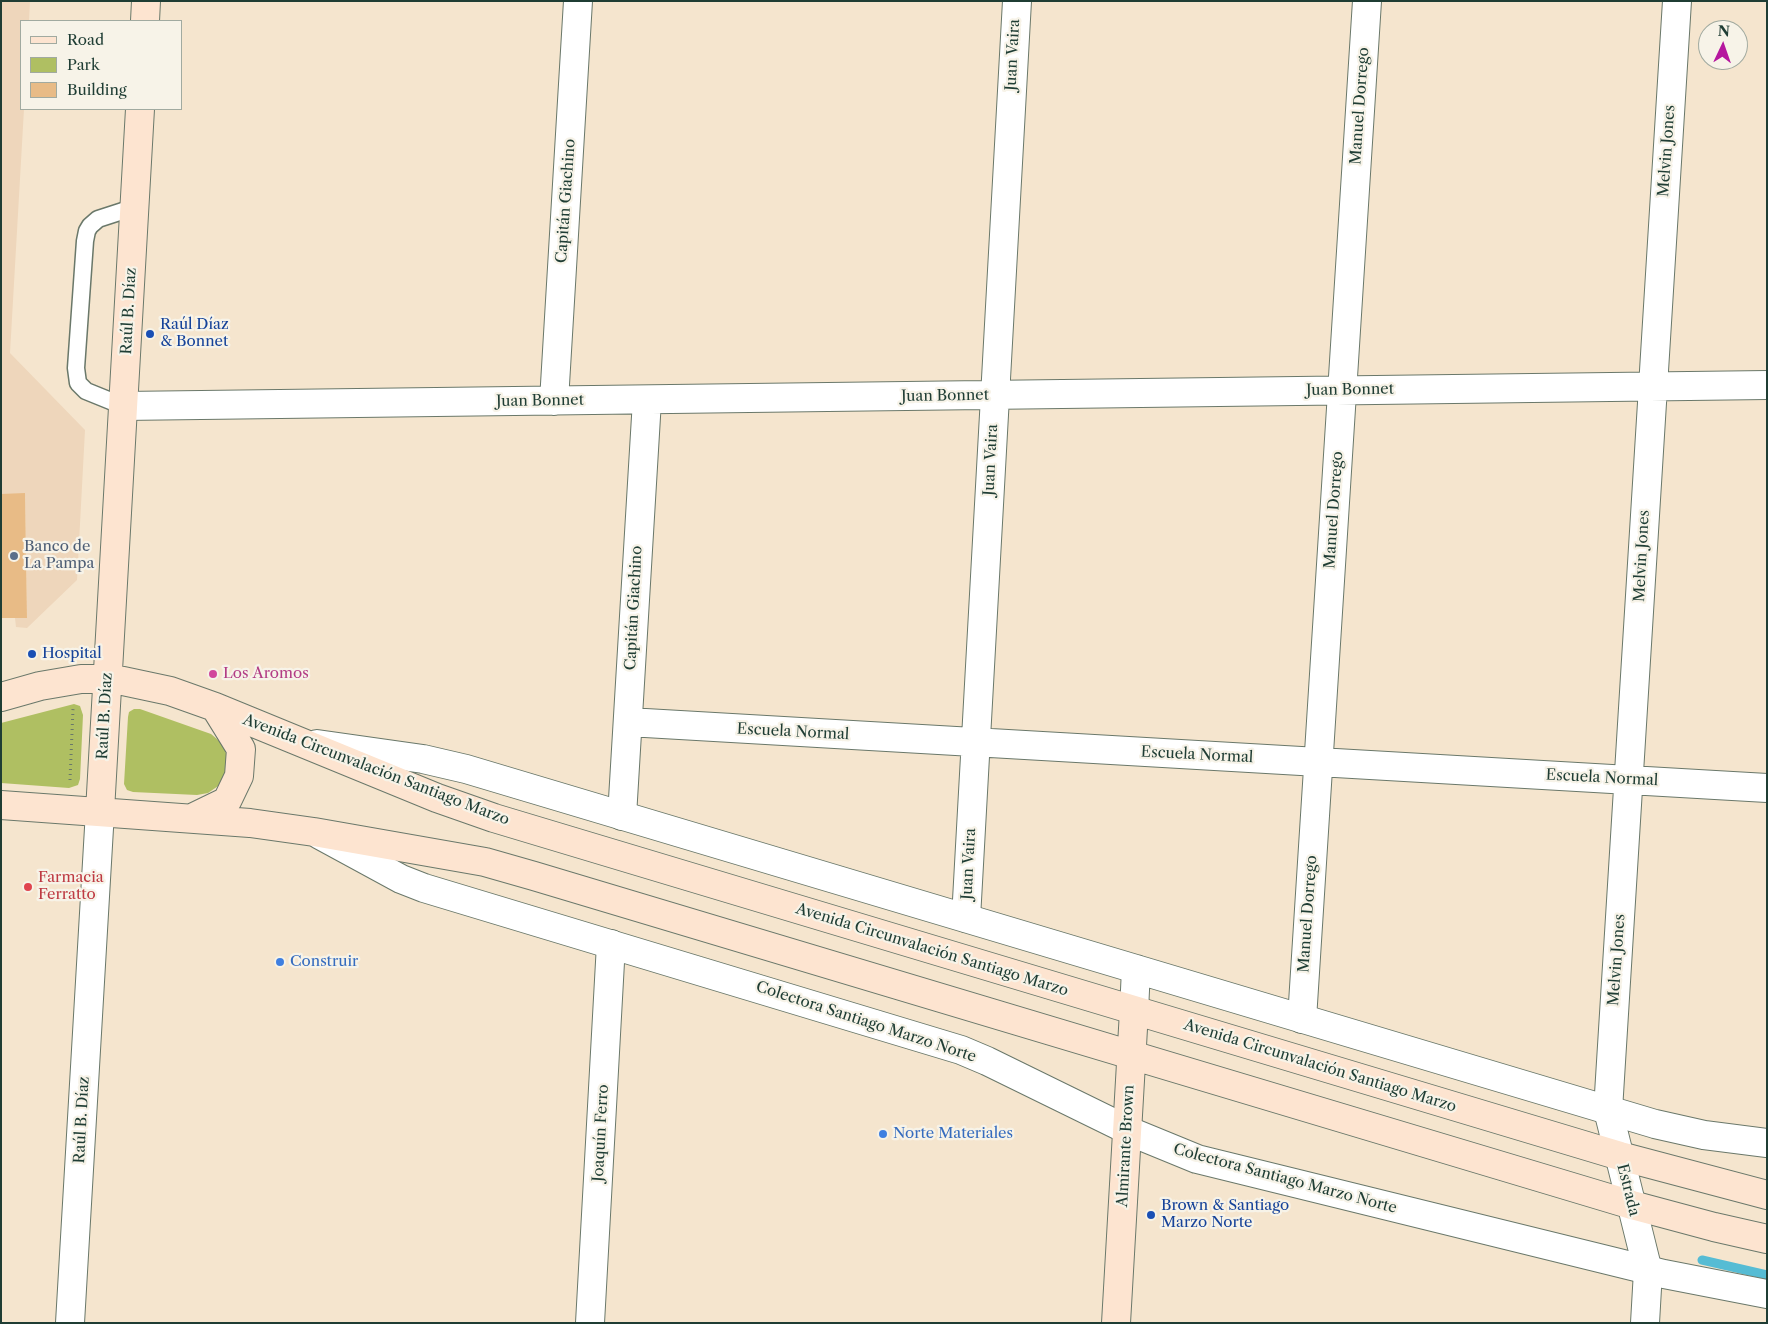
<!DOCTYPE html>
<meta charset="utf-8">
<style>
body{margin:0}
#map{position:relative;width:1768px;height:1324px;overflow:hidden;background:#f5e5ce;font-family:"Libre Caslon Text",serif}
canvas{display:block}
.frame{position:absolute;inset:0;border:2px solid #1f3d34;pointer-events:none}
.legend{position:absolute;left:20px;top:20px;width:162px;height:90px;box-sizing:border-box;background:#f7f3e8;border:1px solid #a1aaa0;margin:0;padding:6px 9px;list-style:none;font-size:15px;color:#1f3d34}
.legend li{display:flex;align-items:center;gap:10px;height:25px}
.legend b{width:25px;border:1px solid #a1aaa0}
.north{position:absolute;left:1698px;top:20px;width:50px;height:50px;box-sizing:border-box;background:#f7f3e8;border:1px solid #a1aaa0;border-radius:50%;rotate:3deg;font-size:14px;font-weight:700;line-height:20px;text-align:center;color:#1f3d34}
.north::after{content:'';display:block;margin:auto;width:18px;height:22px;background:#b5179e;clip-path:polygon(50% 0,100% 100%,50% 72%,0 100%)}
</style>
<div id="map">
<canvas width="1768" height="1324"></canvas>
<div class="frame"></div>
<ul class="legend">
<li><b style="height:6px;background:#fde4d0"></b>Road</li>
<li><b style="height:14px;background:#afbf62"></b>Park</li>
<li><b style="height:14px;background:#e8bb86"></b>Building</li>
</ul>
<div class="north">N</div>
</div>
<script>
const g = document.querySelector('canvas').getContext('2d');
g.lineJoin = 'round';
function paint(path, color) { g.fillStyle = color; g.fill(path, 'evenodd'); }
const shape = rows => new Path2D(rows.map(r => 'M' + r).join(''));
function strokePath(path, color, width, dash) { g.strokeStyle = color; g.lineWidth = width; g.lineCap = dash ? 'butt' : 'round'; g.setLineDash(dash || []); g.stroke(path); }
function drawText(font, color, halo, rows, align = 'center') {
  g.font = font + ' "Libre Caslon Text",serif'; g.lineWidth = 4.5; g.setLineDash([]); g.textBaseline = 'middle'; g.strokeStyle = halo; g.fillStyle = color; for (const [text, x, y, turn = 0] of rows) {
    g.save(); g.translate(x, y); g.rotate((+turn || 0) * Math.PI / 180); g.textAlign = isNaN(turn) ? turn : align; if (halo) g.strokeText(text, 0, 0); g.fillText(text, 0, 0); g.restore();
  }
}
const built = shape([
 [1,1,30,1,29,21,21,21,21,109,24,109,10,353,85,430,77,580,27,628,16,627,15,618,27,617,25,494,1,494]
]);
const green = shape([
 [74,704,80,706,83,715,80,779,78,785,69,788,1,783,1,723],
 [134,709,140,709,211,734,217,739,223,745,228,759,228,770,221,784,208,793,197,795,133,792,127,790,124,784,128,717,129,712]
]);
const stream = shape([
 [1702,1260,1767,1275]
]);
const building = shape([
 [25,493,27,618,1,618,1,494]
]);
const path = shape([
 [70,780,73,709]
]);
const service = shape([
 [123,406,86,391,78,383,76,368,85,241,87,231,90,226,98,219,135,207]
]);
const minor = shape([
 [554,401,578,1],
 [123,406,1767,385],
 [628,722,1767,788],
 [622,816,647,400],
 [966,918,1017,1],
 [1302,1019,1367,1],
 [590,1323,611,944],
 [1645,1323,1648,1271,1608,1110,1677,1]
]);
const tertiary = shape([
 [317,744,423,759,466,769,1655,1124,1704,1135,1767,1143],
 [320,835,401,879,424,888,961,1050,987,1061,1136,1134,1197,1159,1664,1274,1767,1294],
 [1134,1011,1136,969],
 [70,1323,100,811]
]);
const secondary = shape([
 [145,21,146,1],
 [1,697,40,686,81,679,107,679,123,681,170,691,215,707,437,798,494,818,1620,1156,1767,1195],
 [1,805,250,823,314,832,485,862,534,876,1632,1205,1714,1227,1767,1239],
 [100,811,140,109],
 [194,817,227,801,239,776,241,749,215,707],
 [1116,1323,1134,1011]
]);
const markers = [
 [150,334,5,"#1a4fb4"],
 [14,556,5,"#5c6f8a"],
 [32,654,5,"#1a4fb4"],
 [213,674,5,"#d1479c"],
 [28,887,5,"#e0444e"],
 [280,962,5,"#3f7fe0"],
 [883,1134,5,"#3f7fe0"],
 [1151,1215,5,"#1a4fb4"]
];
const streetNames = [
 ["Juan Vaira",1013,55,-87],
 ["Manuel Dorrego",1360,106,-86],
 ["Melvin Jones",1667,151,-86],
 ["Capitán Giachino",566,201,-86],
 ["Raúl B. Díaz",129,311,-87],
 ["Juan Bonnet",1350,390,-1],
 ["Juan Bonnet",945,396,-1],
 ["Juan Bonnet",540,401,-1],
 ["Juan Vaira",991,460,-87],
 ["Manuel Dorrego",1334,510,-86],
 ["Melvin Jones",1642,556,-87],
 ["Capitán Giachino",634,608,-87],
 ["Raúl B. Díaz",105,716,-87],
 ["Escuela Normal",793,732,3],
 ["Escuela Normal",1197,755,3],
 ["Avenida Circunvalación Santiago Marzo",376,770,21],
 ["Escuela Normal",1602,778,3],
 ["Juan Vaira",969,864,-87],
 ["Manuel Dorrego",1308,914,-86],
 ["Avenida Circunvalación Santiago Marzo",932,950,17],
 ["Melvin Jones",1617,960,-86],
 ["Colectora Santiago Marzo Norte",866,1022,18],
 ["Avenida Circunvalación Santiago Marzo",1320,1066,17],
 ["Raúl B. Díaz",82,1120,-87],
 ["Joaquín Ferro",601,1133,-87],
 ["Almirante Brown",1126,1146,-87],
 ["Colectora Santiago Marzo Norte",1285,1179,15],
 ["Estrada",1628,1190,76]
];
const transitNames = [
 ["Raúl Díaz",160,325],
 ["& Bonnet",160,342],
 ["Hospital",42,654],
 ["Brown & Santiago",1161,1206],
 ["Marzo Norte",1161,1223]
];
const serviceNames = [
 ["Banco de",24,547],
 ["La Pampa",24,564]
];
const hotelNames = [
 ["Los Aromos",223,674]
];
const healthNames = [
 ["Farmacia",38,878],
 ["Ferratto",38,895]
];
const shopNames = [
 ["Construir",290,962],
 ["Norte Materiales",893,1134]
];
paint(built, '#eed6bb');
paint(green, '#afbf62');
strokePath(stream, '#56bcd4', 9);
paint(building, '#e8bb86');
strokePath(service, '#6a786a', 19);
strokePath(minor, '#6a786a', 30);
strokePath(tertiary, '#6a786a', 30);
strokePath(secondary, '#6a786a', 30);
strokePath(path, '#6a786a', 3, [1, 4]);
strokePath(service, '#fff', 16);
strokePath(minor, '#fff', 28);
strokePath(tertiary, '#fff', 28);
strokePath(secondary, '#fde4d0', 28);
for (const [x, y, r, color] of markers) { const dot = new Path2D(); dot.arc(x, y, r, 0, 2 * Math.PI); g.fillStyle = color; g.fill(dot); strokePath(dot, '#f7f3e8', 2); }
drawText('15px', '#1f3d34', '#f7f3e8', streetNames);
drawText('15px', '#164399', '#f7f3e8', transitNames, 'left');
drawText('15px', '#4e5e75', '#f7f3e8', serviceNames, 'left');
drawText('15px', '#b23c85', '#f7f3e8', hotelNames, 'left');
drawText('15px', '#be3a42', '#f7f3e8', healthNames, 'left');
drawText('15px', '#366cbe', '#f7f3e8', shopNames, 'left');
</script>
